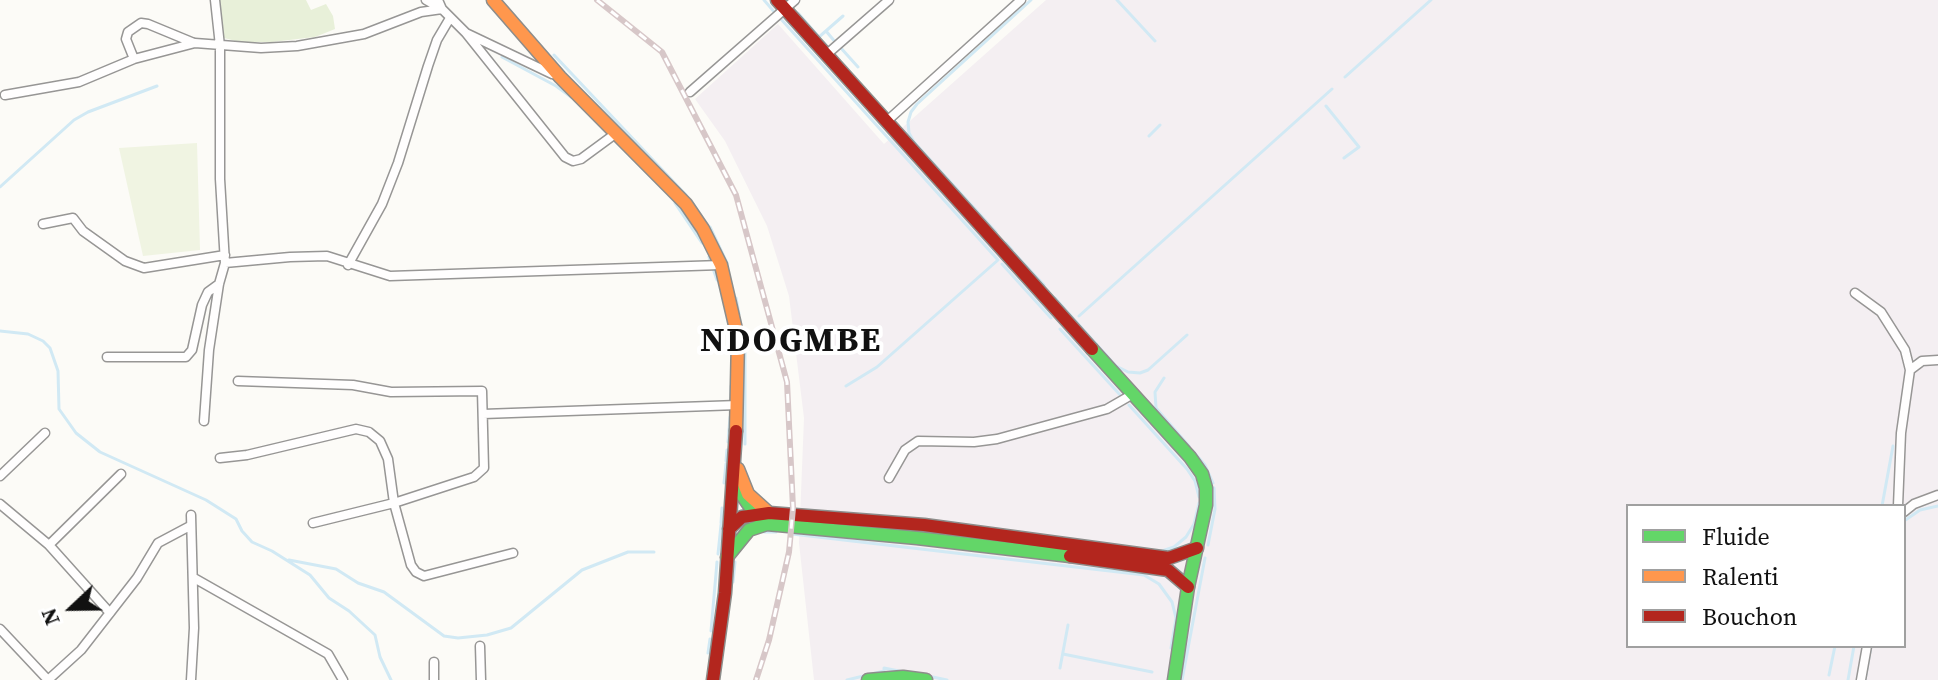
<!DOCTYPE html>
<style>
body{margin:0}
#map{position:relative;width:1938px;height:680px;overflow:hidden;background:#fcfbf7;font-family:"Source Serif 4",serif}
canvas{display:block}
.legend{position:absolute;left:1626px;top:504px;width:280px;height:144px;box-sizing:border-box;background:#fff;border:2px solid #a0a0a0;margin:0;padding:10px 14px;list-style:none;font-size:24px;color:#111}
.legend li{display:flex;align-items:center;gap:16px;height:40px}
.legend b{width:40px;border:2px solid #a0a0a0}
.north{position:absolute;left:32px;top:568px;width:80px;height:80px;-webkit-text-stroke:6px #fff;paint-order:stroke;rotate:248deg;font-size:22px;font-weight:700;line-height:32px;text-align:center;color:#111}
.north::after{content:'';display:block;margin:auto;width:28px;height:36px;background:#111;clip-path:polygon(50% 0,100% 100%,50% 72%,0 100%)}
</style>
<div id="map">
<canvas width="1938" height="680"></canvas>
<ul class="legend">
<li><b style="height:10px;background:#63d668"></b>Fluide</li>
<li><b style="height:10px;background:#ff974d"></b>Ralenti</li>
<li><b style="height:10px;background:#b3261e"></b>Bouchon</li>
</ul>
<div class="north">N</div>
</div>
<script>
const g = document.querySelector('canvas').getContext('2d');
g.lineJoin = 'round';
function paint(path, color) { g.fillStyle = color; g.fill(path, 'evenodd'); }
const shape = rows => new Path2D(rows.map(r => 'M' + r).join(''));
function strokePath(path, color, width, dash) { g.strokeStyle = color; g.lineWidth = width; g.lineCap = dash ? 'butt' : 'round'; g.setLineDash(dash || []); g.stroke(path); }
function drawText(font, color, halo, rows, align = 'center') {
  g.font = font + ' "Source Serif 4",serif'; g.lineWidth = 8; g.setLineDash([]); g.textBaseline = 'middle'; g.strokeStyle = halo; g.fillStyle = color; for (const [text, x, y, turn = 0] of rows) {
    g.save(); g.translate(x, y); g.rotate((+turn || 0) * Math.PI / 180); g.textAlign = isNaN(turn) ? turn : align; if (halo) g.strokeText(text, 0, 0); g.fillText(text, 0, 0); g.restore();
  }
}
const industrial = shape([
 [1046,0,1938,0,1938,680,814,680,799,543,804,418,789,296,767,226,725,141,695,99,778,24,884,144],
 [1628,506,1904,506,1904,646,1628,646]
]);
const green = shape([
 [220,0,306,0,311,10,326,4,333,16,335,29,315,37,272,42,240,42,220,37,218,26]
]);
const pitch = shape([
 [197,143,200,250,143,256,119,148]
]);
const stream = shape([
 [764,0,776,14],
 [1117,0,1155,41],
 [798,13,819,37,843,16],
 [780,18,998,260,877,367,846,386],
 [826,31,836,43],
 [840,47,858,67],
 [554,55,686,195],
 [502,57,556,86,571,97],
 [1345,77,1431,0],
 [1326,106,1359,147,1344,158],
 [1149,136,1160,125],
 [0,187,74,120,88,112,157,86],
 [675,203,702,243],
 [710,227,727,263],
 [996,232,914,142,909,133,908,122,911,112,917,104,1031,0],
 [1006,243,1012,250],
 [1014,253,1044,285],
 [709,257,717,280],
 [1002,264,1051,318],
 [736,298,739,314],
 [1055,298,1116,366,1128,372,1140,373,1148,370,1187,335],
 [1079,316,1332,89],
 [1060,329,1122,397],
 [0,331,28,334,43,341,50,348,58,371,59,409,76,433,100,452,206,500,236,519,242,531,252,542,272,551,310,575,329,598,349,611,375,635,380,657,391,680],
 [745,345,745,444],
 [1164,378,1155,392,1156,408,1189,446],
 [731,398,731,386],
 [1129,405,1187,469,1195,481,1199,497],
 [728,442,730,417],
 [1192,450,1205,465,1213,483],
 [726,461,727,450],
 [724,483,726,464],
 [1882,506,1893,446],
 [1904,521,1920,510,1938,506],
 [721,523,722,508],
 [764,532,776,532],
 [792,534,1144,575,1159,584,1172,602,1176,618,1171,648],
 [1208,545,1215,509,1214,488],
 [1159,552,1174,547,1186,537,1194,524,1199,503],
 [718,554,721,525],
 [289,560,336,569,358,583,384,592,444,636,458,638,487,635,511,628,582,570,628,552,654,552],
 [733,582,735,562],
 [711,631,717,562],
 [708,653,710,639],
 [1063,654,1152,672],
 [1060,668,1068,625],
 [1829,675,1835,646],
 [928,676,947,680],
 [847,680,884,671,884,668,904,672],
 [1182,680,1205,558],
 [1848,680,1854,646],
 [1865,680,1871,646]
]);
const street = shape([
 [215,0,220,46,220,179,225,263,290,257,327,256,390,276,721,265],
 [426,0,442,9,466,33,552,74],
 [466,33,565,157,573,161,581,159,615,134],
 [826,55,889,0],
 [134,59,126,39,128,32,141,23,148,24,194,43],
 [690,92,795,0],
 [5,95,79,82,134,59,195,43,261,48,297,46,364,34,421,12,442,9,438,0],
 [887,121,1021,0],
 [43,224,73,218,83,231,125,261,144,268,225,255],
 [348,265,382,204,398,163,428,66,437,40,450,18],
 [1855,293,1881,312,1905,350,1910,370,1901,433,1898,506],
 [107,357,186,357,192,350,202,305,208,292,219,284],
 [1910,370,1922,361,1938,360],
 [238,381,353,385,391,392,482,391,484,468,474,477,394,503,313,523],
 [483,414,738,405],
 [204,421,209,350,219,284,225,263],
 [220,458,247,455,356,429,369,432,380,441,388,459,394,503,411,565,416,572,424,576,513,553],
 [0,476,45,433],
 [889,478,905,450,918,441,974,442,997,439,1107,409,1133,394],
 [0,504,49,545,110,613],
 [1904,512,1914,504,1938,495],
 [49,545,121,474],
 [194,578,328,654,343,680],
 [0,629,48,680],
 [480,646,481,680],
 [48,680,81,650,137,578,158,543,190,526],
 [191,680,194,628,191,515],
 [434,680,434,662],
 [1861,680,1867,646]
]);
const fast = shape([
 [1092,349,1190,457,1202,474,1206,488,1206,505,1188,587,1174,680],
 [738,489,755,514,767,524,917,538,1070,556],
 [727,557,749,530,767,524],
 [868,680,903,677,926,680]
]);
const slow = shape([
 [493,0,560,77,686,204,703,229,721,265,738,338,736,431],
 [738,469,748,494,769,513]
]);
const jam = shape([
 [777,0,1092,349],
 [729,529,742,517,769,513,924,525,1169,558,1197,548],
 [1070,556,1168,570,1188,587],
 [713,680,725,593,736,431]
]);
const rail = shape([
 [597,0,662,52,736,195,787,382,793,508,789,552,769,640,756,680]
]);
const districtNames = [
 ["NDOGMBE",791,342]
];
paint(industrial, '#f4eff2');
paint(green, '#e8f0d9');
paint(pitch, '#f0f4e2');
strokePath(stream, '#d1e9f4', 3);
strokePath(street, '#979695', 11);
strokePath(fast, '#8d8d8b', 15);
strokePath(slow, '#8d8d8b', 15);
strokePath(jam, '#8d8d8b', 15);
strokePath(street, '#fffefe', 8);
strokePath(fast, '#63d668', 12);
strokePath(slow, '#ff974d', 12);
strokePath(jam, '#b3261e', 12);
strokePath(rail, '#d7c7c8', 6);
strokePath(rail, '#fff', 3, [9]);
g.letterSpacing = '2px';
drawText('bold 34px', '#111', '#fff', districtNames);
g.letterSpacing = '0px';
</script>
